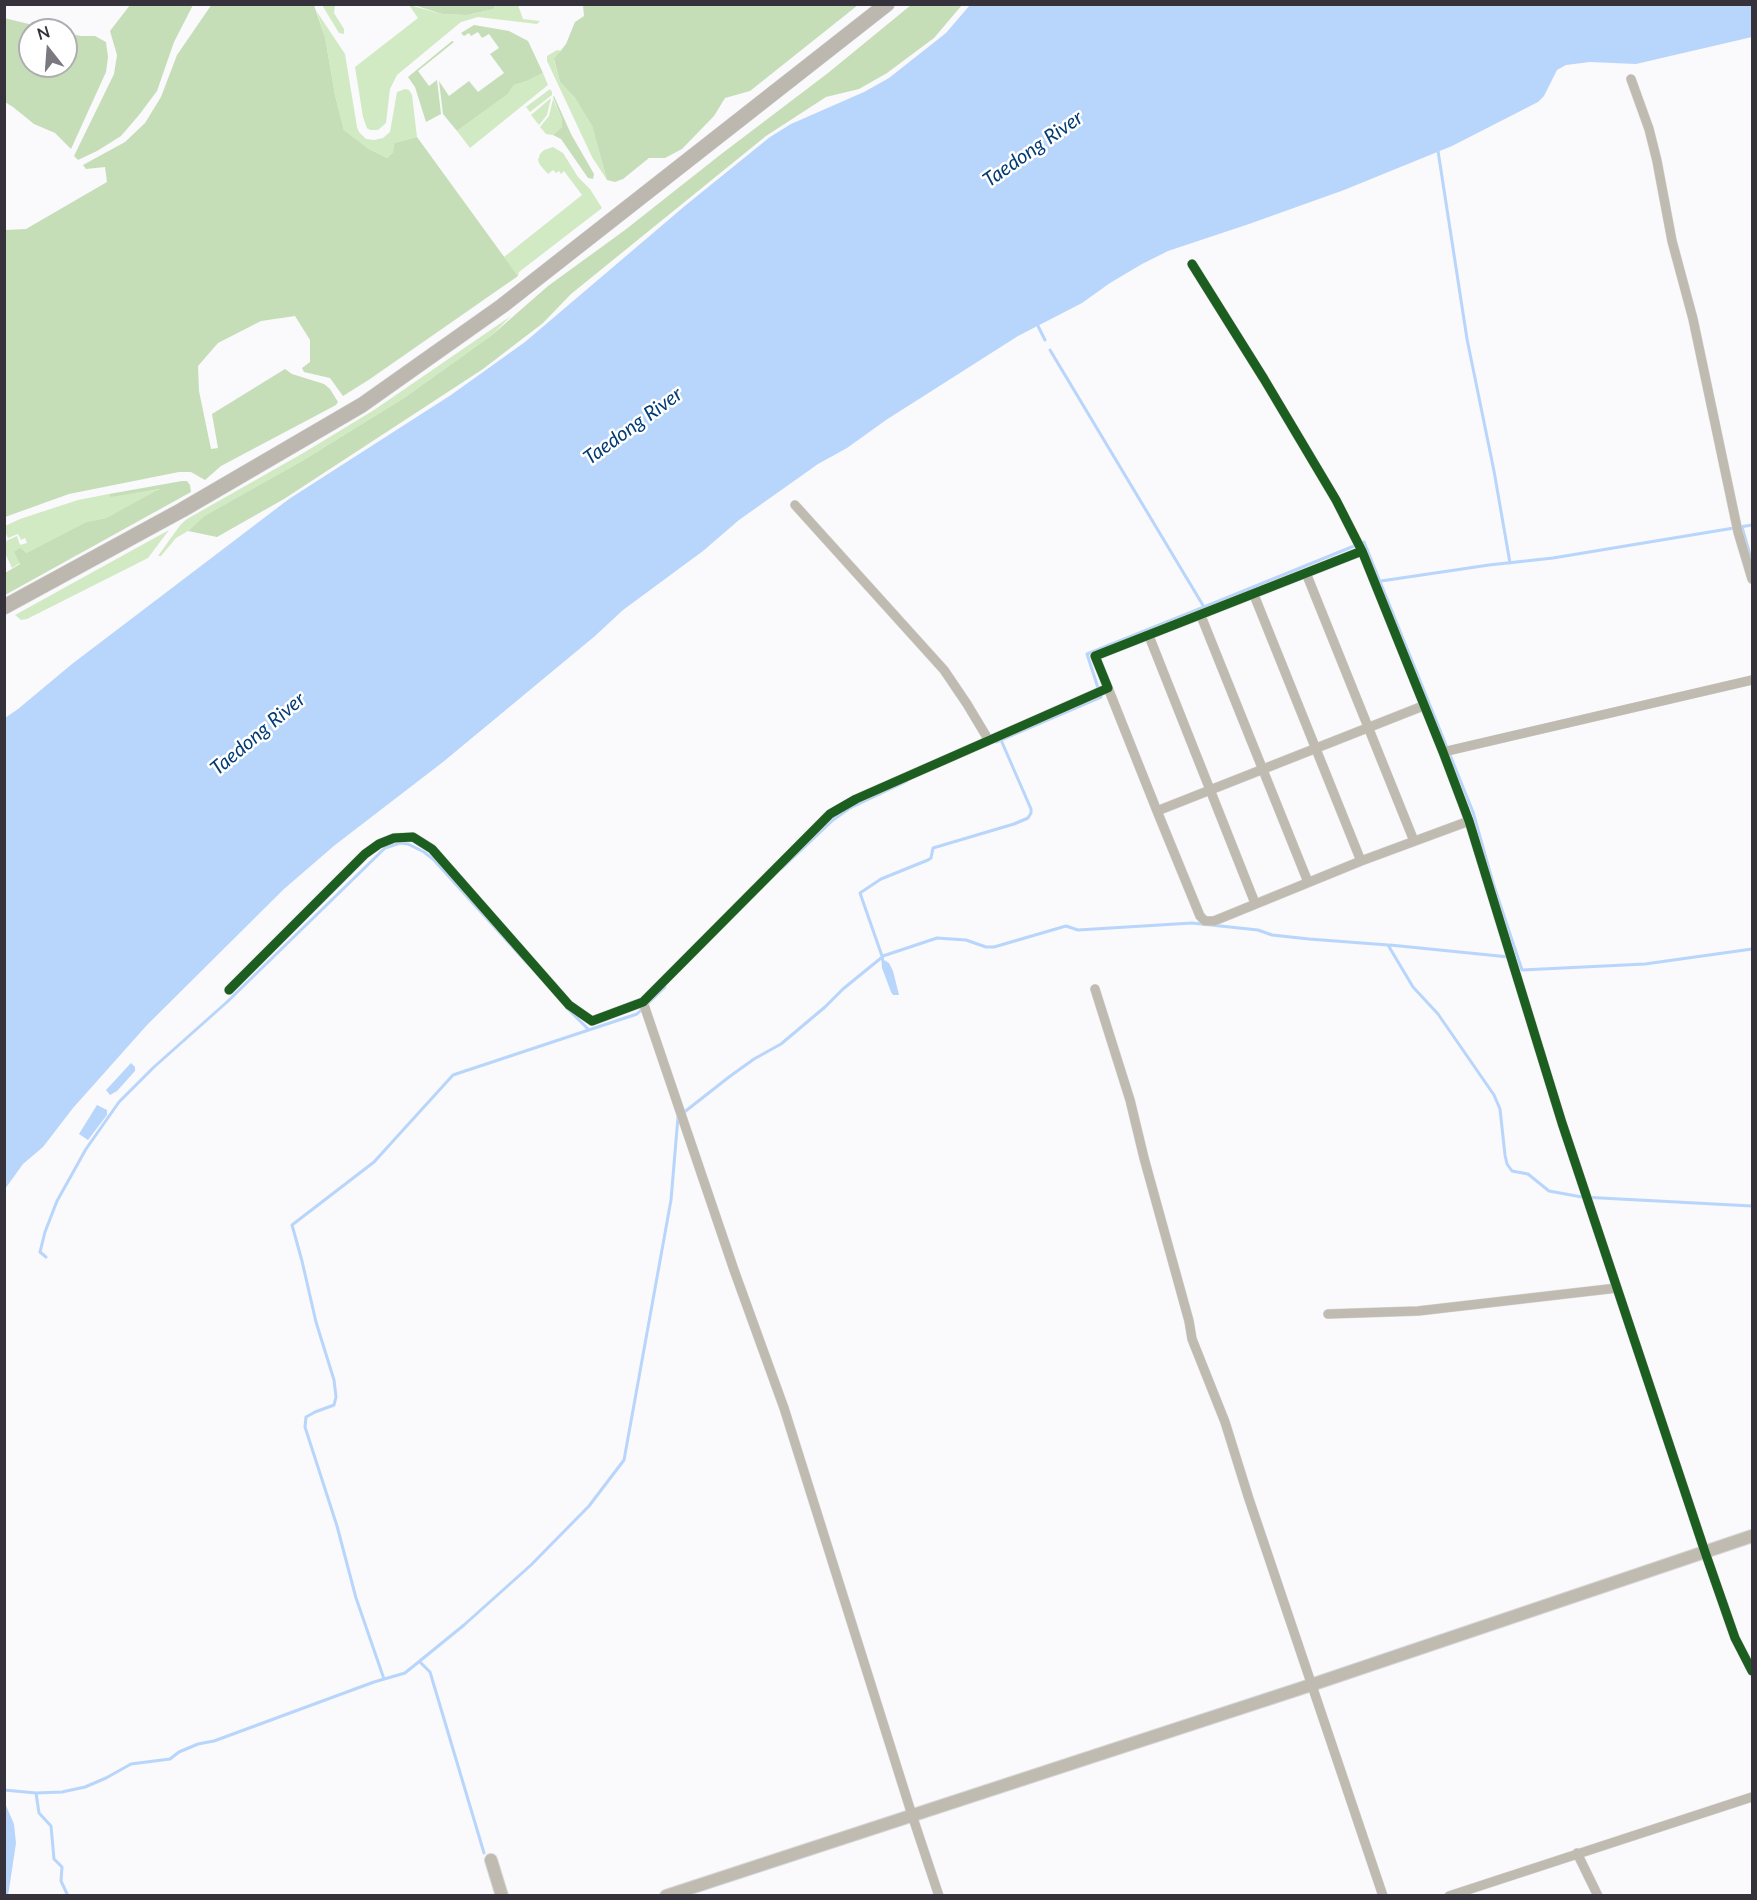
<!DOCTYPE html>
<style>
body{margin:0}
#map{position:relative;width:1757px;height:1900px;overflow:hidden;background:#faf9fc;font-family:Lato,sans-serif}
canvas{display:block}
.frame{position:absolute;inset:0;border:6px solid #36323b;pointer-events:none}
.north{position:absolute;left:18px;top:18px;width:60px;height:60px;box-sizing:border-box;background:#fff;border:2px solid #afadb1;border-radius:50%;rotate:343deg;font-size:16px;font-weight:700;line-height:24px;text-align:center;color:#36323b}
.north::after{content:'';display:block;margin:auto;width:21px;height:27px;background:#7b787f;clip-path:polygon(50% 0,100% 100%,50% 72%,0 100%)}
</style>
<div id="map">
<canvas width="1757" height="1900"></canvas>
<div class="frame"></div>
<div class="north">N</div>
</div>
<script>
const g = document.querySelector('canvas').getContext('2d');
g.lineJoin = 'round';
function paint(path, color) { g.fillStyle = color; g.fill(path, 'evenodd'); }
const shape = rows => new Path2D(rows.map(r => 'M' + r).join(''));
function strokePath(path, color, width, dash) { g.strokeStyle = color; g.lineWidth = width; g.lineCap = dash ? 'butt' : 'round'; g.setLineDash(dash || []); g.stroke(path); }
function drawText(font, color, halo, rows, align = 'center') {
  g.font = font + ' Lato,sans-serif'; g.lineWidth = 5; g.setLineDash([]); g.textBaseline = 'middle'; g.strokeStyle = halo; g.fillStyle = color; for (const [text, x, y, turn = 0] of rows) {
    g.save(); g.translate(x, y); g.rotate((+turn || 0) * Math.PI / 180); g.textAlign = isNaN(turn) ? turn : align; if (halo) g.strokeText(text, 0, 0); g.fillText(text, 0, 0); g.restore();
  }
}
const green = shape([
 [505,4,518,5,523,19,540,21,537,24,478,17,461,22,397,75,390,89,386,123,378,130,370,130,367,128,363,117,355,67,418,18,409,5,442,14,467,15,494,9,495,5],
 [322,5,335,5,334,13,344,29,344,34,339,33],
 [317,12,345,54,357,127,359,132,366,139,374,140,383,138,390,132,397,92,405,89,409,90,412,95,417,137,394,143,393,152,387,158,369,149,344,130,335,95,325,37],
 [557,50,561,51,554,60,560,82,575,98,592,126,607,180,592,157,547,61,547,56],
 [543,73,548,85,470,148,457,131,508,94,514,85,527,81],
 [550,89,552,92,552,95,530,112,526,107],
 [551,98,547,115,539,125,531,115],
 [553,99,562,120,562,127,553,135,546,134,540,127,549,116],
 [553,147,563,153,578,177,590,189,602,208,519,272,518,276,504,257,582,195,564,171,561,174,559,171,556,173,553,170,548,174,540,165,538,160,540,154,544,150],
 [511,316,492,335,404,398,302,461,204,516,188,531,176,538,161,556,158,556,181,524,187,519,305,452,374,410],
 [162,489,106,518,86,522,26,553,14,552,20,563,12,568,5,553,5,542,8,540,17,536,20,545,27,543,25,538,21,540,18,534,8,538,5,531,5,526,20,519,78,500,109,494,110,496],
 [169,530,148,558,27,619,21,620,15,615]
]);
const forest = shape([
 [212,4,314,5,325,37,335,95,344,130,369,149,387,158,393,152,394,143,417,137,518,276,370,379,343,396,330,378,304,372,302,368,310,362,310,340,295,316,261,321,218,343,198,366,199,391,211,449,218,448,212,414,285,369,292,374,324,384,330,389,338,402,336,405,221,466,205,480,191,472,179,472,69,494,5,517,5,230,26,229,107,182,105,167,86,169,83,165,125,142,145,123,161,97,177,55],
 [130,5,193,5,174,42,157,91,139,115,121,136,97,151,78,160,74,156,114,74,117,55,110,31],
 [414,5,495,5,494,9,467,15,442,14],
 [583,5,583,4,858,5,750,91,725,98,714,116,682,149,665,158,649,158,623,179,615,182,607,180,592,126,575,98,560,82,554,59,566,44,575,22,584,16],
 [911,5,962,5,934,38,887,73,859,89,826,97,766,136,571,294,543,323,483,369,284,499,217,537,188,531,204,516,302,461,404,398,492,335,548,286,625,230,720,155,828,73],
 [4,18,54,30,30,30,30,66,66,66,66,33,81,36,95,36,106,42,108,57,106,72,71,149,55,133,34,124,13,107,5,102],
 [474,25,509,31,528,41,543,73,527,81,514,85,508,94,457,131,443,114,439,81,449,96,469,81,478,92,504,73,490,54,499,48,489,34,482,38,478,32,471,36,469,33,464,36,461,33],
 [452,41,454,42,418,71,429,86,437,80,441,114,426,122,415,87,408,77],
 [554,96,571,134,594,174,593,179,588,178,561,139,553,135,562,127,562,120,553,97],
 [182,481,187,481,190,485,191,492,5,595,5,573,20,564,14,552,20,548,26,553,86,522,106,518,160,489,110,497,109,494]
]);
const water = shape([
 [970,5,1752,4,1752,37,1636,64,1590,62,1566,65,1557,70,1544,96,1538,102,1452,146,1344,190,1249,224,1168,251,1142,264,1110,283,1082,303,1018,336,886,420,847,448,818,464,739,520,703,551,623,610,595,636,443,762,335,845,284,889,147,1025,73,1108,43,1147,23,1164,5,1189,5,718,18,709,72,664,289,499,451,395,525,342,686,205,770,137,791,124,864,92,889,78,946,33],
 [881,956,884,957,884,960,889,963,893,971,899,995,893,995,891,992,882,968],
 [131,1063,135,1067,135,1071,117,1091,110,1095,106,1090],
 [97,1105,107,1110,107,1115,88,1140,79,1134],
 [4,1801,14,1824,16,1843,8,1896,4,1895]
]);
const stream = shape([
 [1438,151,1467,339,1494,471,1510,563],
 [1038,326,1045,340],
 [1050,350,1204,607,1364,542,1473,812,1493,883,1522,970,1645,964,1752,949],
 [1742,527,1752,562],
 [1381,581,1489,565,1553,558,1752,525],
 [996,742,1101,697,1087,654,1204,607],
 [781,869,833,820,850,808,907,781],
 [1390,945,1509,957],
 [882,956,860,893,881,879,928,860,931,858,933,848,1014,824,1028,818,1031,813,1031,809,1001,740],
 [883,956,937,938,966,940,986,947,994,947,1066,926,1078,930,1192,923,1258,930,1272,935,1309,939,1388,945,1413,987,1438,1014,1494,1095,1500,1109,1505,1155,1507,1164,1512,1171,1528,1174,1549,1191,1582,1197,1752,1206],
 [567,1008,589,1030],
 [46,1257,40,1252,45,1232,57,1201,86,1149,119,1102,154,1067,227,1002,385,848,400,843,408,844,424,852,434,860,527,963],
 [420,1662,430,1672,484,1853],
 [384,1679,356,1598,337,1526,305,1427,306,1417,315,1412,334,1405,336,1397,334,1380,316,1322,302,1261,292,1225,374,1162,453,1075,637,1014,665,987],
 [4,1790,36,1793,62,1792,85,1787,106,1778,131,1764,170,1759,179,1752,198,1744,214,1741,374,1682,405,1673,464,1625,531,1565,589,1506,624,1460,671,1200,678,1117,729,1077,754,1059,781,1044,825,1007,843,989,881,958],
 [36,1793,39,1813,51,1826,54,1859,62,1867,61,1881,68,1896]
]);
const minor = shape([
 [1631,79,1649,129,1657,161,1672,241,1693,319,1738,532,1752,579],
 [1192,264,1264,379,1336,500,1362,551,1443,752,1469,821,1562,1123,1705,1552,1735,1638,1752,1671],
 [795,505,944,670,967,704,988,739],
 [1306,573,1414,841],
 [1254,595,1361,861],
 [1201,616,1308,882],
 [1149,636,1255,903],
 [1108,688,1157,811,1423,706],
 [1443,752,1752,680],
 [1157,811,1200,916,1205,921,1214,921,1361,861,1469,821],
 [1095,989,1130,1100,1144,1158,1189,1321,1192,1339,1225,1422,1249,1499,1383,1896],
 [229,990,365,854,379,844,394,838,413,837,432,849,569,1005,592,1021,643,1002,830,814,856,799,1108,688,1095,656,1362,551],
 [643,1002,734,1270,784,1408,912,1815,939,1896],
 [1328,1314,1418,1311,1617,1288],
 [1577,1853,1598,1896],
 [1449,1896,1752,1797]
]);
const tertiary = shape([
 [491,1860,502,1896],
 [666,1896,1311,1685,1752,1536]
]);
const trunk = shape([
 [4,607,182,510,362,405,502,306,887,4]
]);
const cycleway = shape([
 [1192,264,1264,379,1336,500,1362,551,1443,752,1469,821,1562,1123,1705,1552,1735,1638,1752,1671],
 [229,990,365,854,379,844,394,838,413,837,432,849,569,1005,592,1021,643,1002,830,814,856,799,1108,688,1095,656,1362,551]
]);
const waterNames = [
 ["Taedong River",1033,149,-35],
 ["Taedong River",633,426,-36],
 ["Taedong River",258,734,-40]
];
paint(green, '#d1eac3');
paint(forest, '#c5deb7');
paint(water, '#b8d5fb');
strokePath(stream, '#b8d5fb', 3);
strokePath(minor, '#d7d6d8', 10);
strokePath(tertiary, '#d7d6d8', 14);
strokePath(trunk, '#d7d6d8', 16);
strokePath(minor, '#c0bbb0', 9);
strokePath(tertiary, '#c0bbb0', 12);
strokePath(trunk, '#bcb8b0', 15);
strokePath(cycleway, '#1b5e20', 9);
drawText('italic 20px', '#033b75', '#fff', waterNames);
</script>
